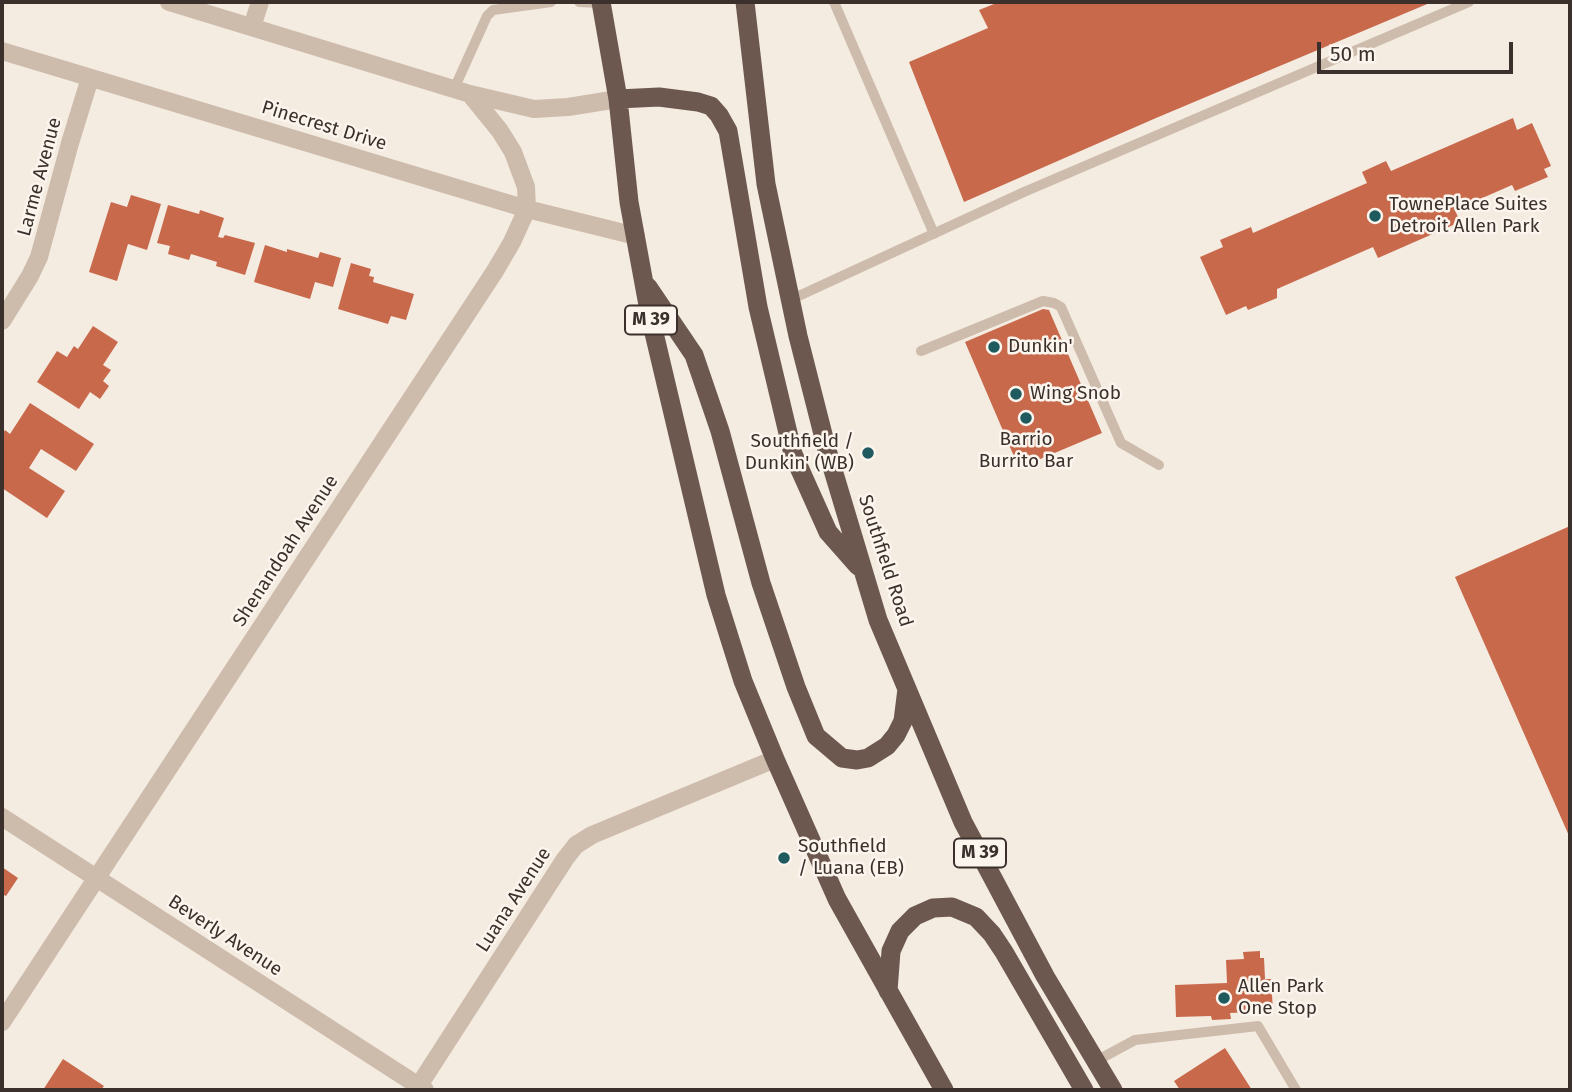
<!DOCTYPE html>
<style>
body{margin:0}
#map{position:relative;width:1572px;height:1092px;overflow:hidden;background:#f4ebe1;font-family:"Fira Sans",sans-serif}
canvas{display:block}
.frame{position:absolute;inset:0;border:4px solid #3b302b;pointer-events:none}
.scale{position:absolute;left:1317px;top:42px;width:196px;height:32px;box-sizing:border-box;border:4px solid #3b302b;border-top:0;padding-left:9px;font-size:21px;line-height:24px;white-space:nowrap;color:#3b302b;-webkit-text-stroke:5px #fbf5ee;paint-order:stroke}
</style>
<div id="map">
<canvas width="1572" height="1092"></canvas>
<div class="frame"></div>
<div class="scale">50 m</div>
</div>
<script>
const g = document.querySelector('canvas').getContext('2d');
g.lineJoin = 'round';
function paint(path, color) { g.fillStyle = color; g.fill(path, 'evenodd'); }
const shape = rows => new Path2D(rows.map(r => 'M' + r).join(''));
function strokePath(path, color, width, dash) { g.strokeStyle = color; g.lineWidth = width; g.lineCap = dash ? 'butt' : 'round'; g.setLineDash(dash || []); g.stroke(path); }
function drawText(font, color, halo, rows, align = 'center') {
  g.font = font + ' "Fira Sans",sans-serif'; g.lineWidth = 5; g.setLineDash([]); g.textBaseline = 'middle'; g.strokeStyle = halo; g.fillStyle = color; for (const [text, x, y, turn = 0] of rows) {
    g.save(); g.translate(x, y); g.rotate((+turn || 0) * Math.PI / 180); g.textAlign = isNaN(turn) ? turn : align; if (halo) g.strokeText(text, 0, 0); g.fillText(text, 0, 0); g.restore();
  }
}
const building = shape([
 [999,2,1432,2,1156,118,964,202,909,62,988,28,979,10],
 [1513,118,1517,130,1532,123,1551,166,1544,169,1548,177,1515,191,1512,185,1455,210,1460,222,1378,258,1373,247,1277,289,1277,298,1248,310,1246,306,1226,315,1200,257,1223,247,1220,240,1251,227,1253,233,1367,183,1362,172,1386,161,1391,171],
 [131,195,161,204,147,250,128,244,117,281,89,272,111,202,127,207],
 [168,205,199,214,200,210,224,218,218,237,223,238,225,235,255,243,245,275,216,266,217,262,191,254,189,260,168,254,170,246,157,243],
 [265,245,287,252,287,249,318,258,320,252,341,258,333,287,315,282,310,299,254,282],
 [351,263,371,269,369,276,374,277,373,282,414,294,406,320,391,316,388,324,338,309],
 [1043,309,1049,310,1102,433,1019,468,965,342],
 [93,326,118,342,103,365,111,370,103,381,109,386,100,399,90,392,79,409,37,382,57,351,67,357,74,346,78,349],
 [30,403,94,444,76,471,41,449,29,468,65,491,47,518,2,488,2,435,5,430,10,434],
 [1570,526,1570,838,1455,577],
 [2,867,18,878,6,896,2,894],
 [1260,951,1260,958,1264,958,1265,979,1271,979,1273,1011,1230,1013,1231,1019,1212,1020,1211,1016,1176,1017,1175,985,1227,983,1226,960,1244,959,1243,952],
 [1225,1048,1252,1090,1180,1090,1174,1081],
 [63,1059,104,1086,101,1090,43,1090]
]);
const service = shape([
 [579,2,601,3],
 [834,2,934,234],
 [454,89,487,16,493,10,551,2],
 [790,300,1024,192,1469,2],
 [921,351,1043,301,1054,303,1061,307,1121,443,1159,465],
 [1096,1061,1135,1040,1258,1026,1296,1090]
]);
const minor = shape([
 [169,2,470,94,534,109,568,107,618,99],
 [252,27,260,2],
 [2,51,527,209,636,236],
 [2,321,30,276,39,257,70,143,90,78],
 [2,817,425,1090],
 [2,1022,495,271,512,242,527,209,526,187,513,152,500,131,470,94],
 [416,1090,565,859,576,845,592,835,775,759]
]);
const trunk = shape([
 [601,2,618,99,629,202,650,316,716,595,743,681,775,759,837,899,944,1090],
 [745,2,766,184,798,336,827,450,878,620,963,822,1045,976,1113,1090],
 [618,99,659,97,698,102,711,106,719,115,728,131,758,307,793,454,828,532,858,566],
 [648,287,694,355,720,431,761,583,796,687,816,736,842,758,857,760,868,758,887,746,896,735,903,721,907,689],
 [888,991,891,951,900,931,915,916,933,908,952,907,976,917,992,934,1004,952,1084,1090]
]);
const markers = [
 [1375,216,7,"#1f5a5e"],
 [994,347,7,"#1f5a5e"],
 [1016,394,7,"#1f5a5e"],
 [1026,418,7,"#1f5a5e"],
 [868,453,7,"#1f5a5e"],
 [784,858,7,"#1f5a5e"],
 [1224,998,7,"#1f5a5e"]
];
const shields = [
 [651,320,52],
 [980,853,52]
];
const shieldNames = [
 ["M 39",651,320],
 ["M 39",980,853]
];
const streetNames = [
 ["Pinecrest Drive",324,126,17],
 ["Larme Avenue",40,177,-75],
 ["Shenandoah Avenue",286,551,-57],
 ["Southfield Road",885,561,72],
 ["Luana Avenue",514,900,-57],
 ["Beverly Avenue",225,936,33]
];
const poiNames = [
 ["TownePlace Suites",1389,205],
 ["Detroit Allen Park",1389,227],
 ["Dunkin'",1008,347],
 ["Wing Snob",1030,394],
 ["Barrio",1026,440,"center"],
 ["Burrito Bar",1026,462,"center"],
 ["Southfield /",854,442,"right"],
 ["Dunkin' (WB)",854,464,"right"],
 ["Southfield",798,847],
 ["/ Luana (EB)",798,869],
 ["Allen Park",1238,987],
 ["One Stop",1238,1009]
];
paint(building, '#c8694b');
strokePath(service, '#cdbbac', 10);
strokePath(minor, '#cdbbac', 18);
strokePath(trunk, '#6c584f', 19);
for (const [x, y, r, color] of markers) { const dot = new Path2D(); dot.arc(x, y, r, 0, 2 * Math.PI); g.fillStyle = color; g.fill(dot); strokePath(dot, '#fbf5ee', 2.5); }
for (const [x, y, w] of shields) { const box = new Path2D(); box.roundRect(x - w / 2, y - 14.5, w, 29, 5); g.fillStyle = '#fbf5ee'; g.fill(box); strokePath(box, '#3b302b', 2); }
drawText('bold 18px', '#3b302b', null, shieldNames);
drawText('19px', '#3b302b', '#fbf5ee', streetNames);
drawText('19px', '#3b302b', '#fbf5ee', poiNames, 'left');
</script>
